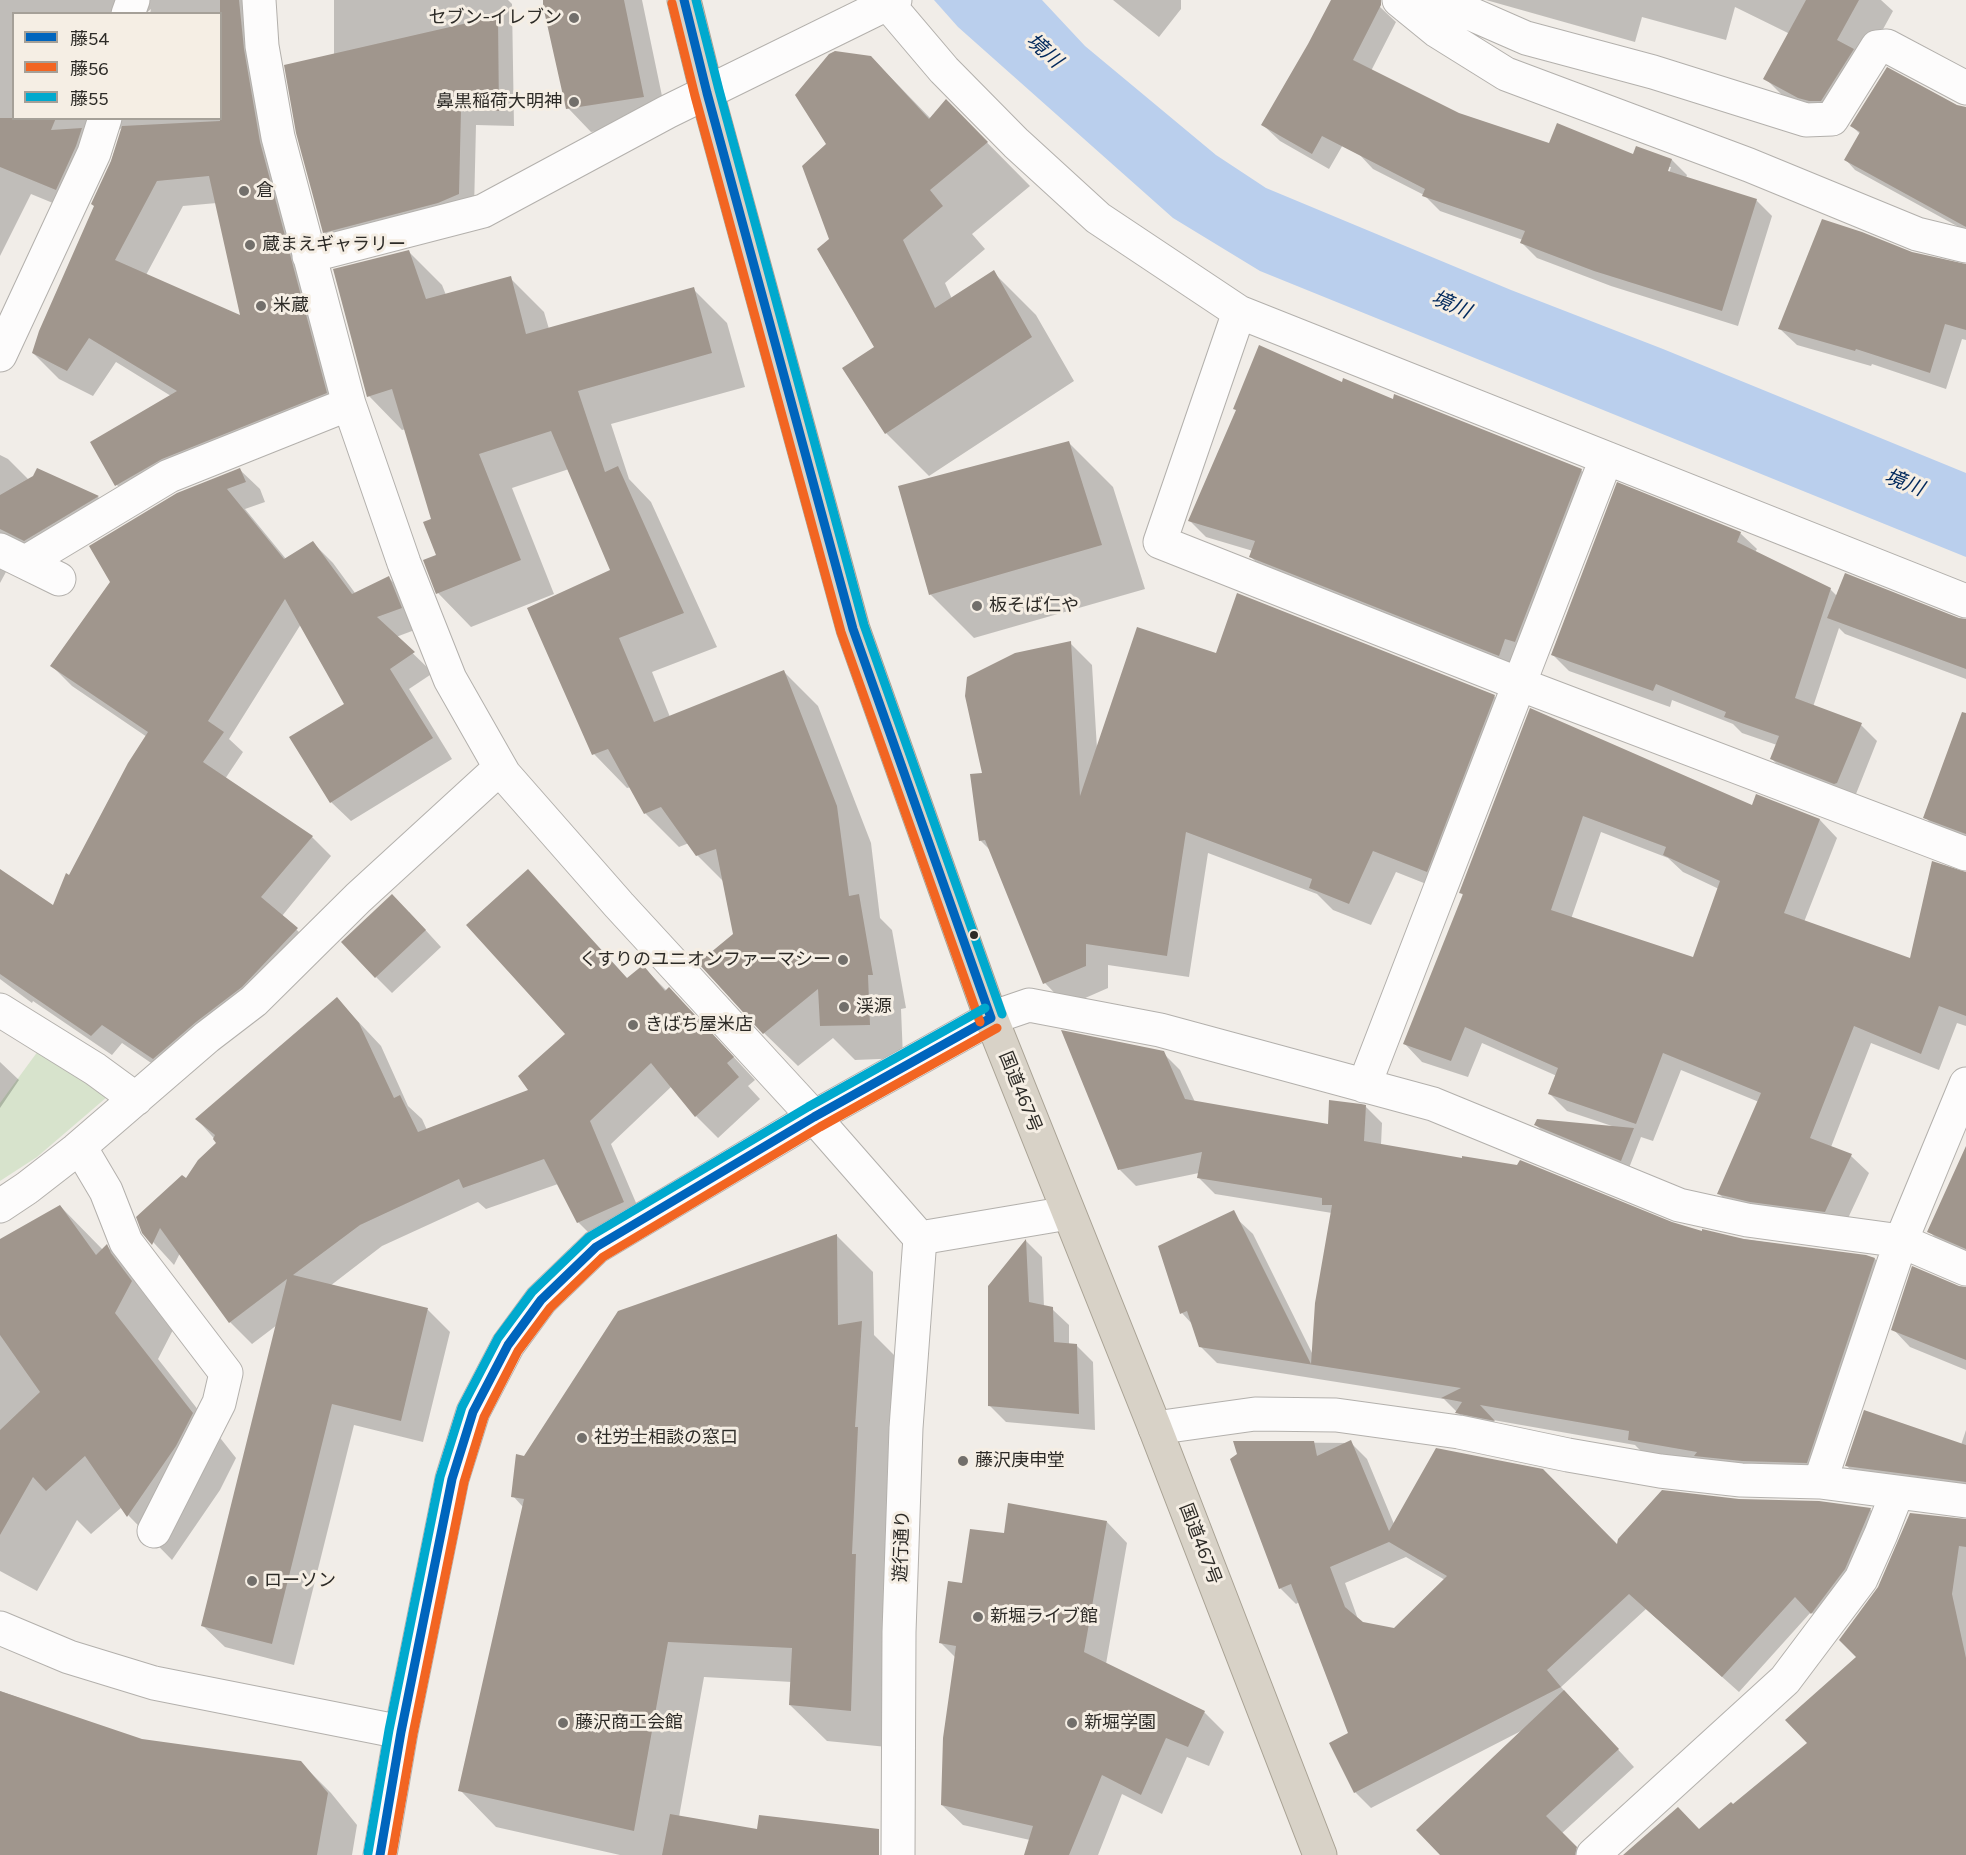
<!DOCTYPE html>
<meta charset="utf-8">
<style>
body{margin:0}
#map{position:relative;width:1966px;height:1855px;overflow:hidden;background:#f1ede8;font-family:Figtree,"Noto Sans JP",sans-serif}
canvas{display:block}
.legend{position:absolute;left:12px;top:12px;width:210px;height:108px;box-sizing:border-box;background:#f5eee4;border:2px solid #a5a098;margin:0;padding:8px 10px;list-style:none;font-size:18px;color:#2d2b27}
.legend li{display:flex;align-items:center;gap:12px;height:30px}
.legend b{width:30px;border:2px solid #a5a098}
</style>
<div id="map">
<canvas width="1966" height="1855"></canvas>
<ul class="legend">
<li><b style="height:8px;background:#0065bd"></b>藤54</li>
<li><b style="height:8px;background:#f26522"></b>藤56</li>
<li><b style="height:8px;background:#00a9ce"></b>藤55</li>
</ul>
</div>
<script>
const g = document.querySelector('canvas').getContext('2d');
g.lineJoin = 'round';
function paint(path, color) { g.fillStyle = color; g.fill(path, 'evenodd'); }
const shape = rows => new Path2D(rows.map(r => 'M' + r).join(''));
function strokePath(path, color, width, dash) { g.strokeStyle = color; g.lineWidth = width; g.lineCap = dash ? 'butt' : 'round'; g.setLineDash(dash || []); g.stroke(path); }
function drawText(font, color, halo, rows, align = 'center') {
  g.font = font + ' Figtree,"Noto Sans JP",sans-serif'; g.lineWidth = 6; g.setLineDash([]); g.textBaseline = 'middle'; g.strokeStyle = halo; g.fillStyle = color; for (const [text, x, y, turn = 0] of rows) {
    g.save(); g.translate(x, y); g.rotate((+turn || 0) * Math.PI / 180); g.textAlign = isNaN(turn) ? turn : align; if (halo) g.strokeText(text, 0, 0); g.fillText(text, 0, 0); g.restore();
  }
}
const green = shape([
 [38,1051,107,1097,37,1157,0,1181,0,1103]
]);
const water = shape([
 [934,0,1042,0,1085,46,1216,155,1266,188,1511,290,1663,349,1966,473,1966,557,1260,271,1173,218,958,27]
]);
const shadow = shape([
 [0,0,266,0,352,419,188,484,143,511,117,485,92,442,171,396,116,362,93,396,59,379,33,353,95,207,123,127,119,130,82,215,31,194,0,256],
 [151,9,150,14,220,14,220,118,14,118,14,14,145,14],
 [217,203,243,318,146,275,183,206],
 [334,0,508,0,512,4,514,126,476,125,474,210,340,248,324,232,334,55],
 [543,0,642,0,667,120,591,132,568,108],
 [1113,0,1181,0,1181,9,1159,37],
 [1333,0,1367,0,1380,7,1396,22,1371,71,1458,115,1550,145,1672,160,1687,175,1686,178,1756,200,1772,216,1738,326,1611,286,1537,258,1522,243,1523,240,1440,211,1424,195,1373,169,1358,153,1317,30],
 [1668,167,1671,167,1667,179],
 [1486,0,1881,0,1893,11,1865,62,1879,76,1847,126,1835,126,1791,104,1765,78,1790,34,1735,7,1726,40,1642,17,1635,42],
 [871,57,931,119,946,101,1030,186,972,234,985,249,945,283,952,299,993,272,1036,315,1074,381,929,476,886,433,876,348,830,240,828,145],
 [1263,125,1352,129,1329,169,1280,141],
 [1852,126,1966,137,1966,231,1855,170,1846,160,1860,134],
 [408,251,442,285,446,295,510,278,544,312,549,329,693,289,727,323,745,387,611,424,629,479,651,502,717,647,652,672,670,717,784,672,818,706,871,843,880,918,892,930,906,1008,901,1009,903,1058,855,1060,833,1038,798,1066,764,1033,735,935,724,882,697,855,689,843,679,847,646,814,631,787,627,788,594,754,529,609,612,571,569,469,512,488,554,594,471,627,438,593,438,555,433,520,406,429,402,430,369,396],
 [1966,276,1966,340,1962,339,1946,389,1872,364,1871,366,1797,345,1780,329],
 [1343,384,1581,470,1597,486,1515,671,1267,573,1251,557,1253,551,1206,537,1190,521],
 [1068,442,1113,487,1145,589,974,638,930,594],
 [0,455,8,459,29,480,34,477,38,470,98,497,123,523,51,566,19,548,0,583],
 [240,470,260,489,265,502,245,509,286,559,313,543,333,563,355,593,389,578,409,598,420,628,396,637,433,673,409,689,452,759,351,821,331,802,346,704,301,624,229,739,243,752,225,779,312,837,331,856,282,916,317,949,173,1078,122,1043,112,1055,33,1001,32,1003,0,979,0,871,53,907,147,737,72,686,52,666],
 [1740,533,1757,549,1755,552,1830,589,1837,596,1966,620,1966,679,1845,634,1839,628,1813,707,1861,725,1877,741,1854,799,1788,776,1772,759,1777,745,1742,733,1733,724,1672,700,1670,707,1569,671,1552,654],
 [1070,643,1092,665,1097,749,1217,655,1494,696,1516,718,1449,893,1396,872,1371,925,1333,910,1317,894,1208,853,1189,977,1108,965,1108,988,1067,1006,1045,983,991,851,980,840,984,774],
 [1531,710,1753,807,1820,820,1837,838,1804,922,1911,960,1966,873,1966,1026,1957,1023,1939,1070,1871,1043,1831,1147,1851,1156,1869,1173,1843,1229,1737,1211,1719,1194,1759,1102,1681,1070,1653,1141,1641,1137,1629,1168,1544,1133,1536,1125,1612,1126,1567,1111,1549,1093,1557,1076,1482,1043,1468,1077,1422,1062,1405,1044,1464,896,1460,892],
 [1601,832,1668,858,1683,872,1719,889,1694,959,1571,919],
 [1966,731,1966,844,1942,835,1925,817],
 [409,912,441,947,392,993,376,977],
 [643,967,667,991,691,1011,755,1080,748,1086,760,1099,718,1138,696,1116,672,1086,611,1144,645,1224,600,1244,578,1222,558,1184,486,1209,478,1202,382,1246,330,1286,428,1310,450,1332,423,1442,354,1425,294,1665,225,1647,202,1625,277,1325,252,1344,230,1322,180,1253,174,1265,144,1232,218,1143,197,1119,337,999,381,1046,408,1106,422,1119,427,1130,531,1091,628,979],
 [1163,1053,1180,1070,1195,1102,1329,1126,1366,1107,1382,1123,1381,1145,1702,1233,1866,1257,1875,1259,1891,1276,1823,1479,1646,1456,1635,1445,1493,1420,1508,1435,1474,1429,1444,1399,1217,1363,1200,1346,1193,1325,1182,1313,1236,1218,1253,1234,1313,1355,1332,1213,1215,1194,1198,1177,1199,1173,1136,1186,1120,1170],
 [0,1062,19,1080,0,1108],
 [1966,1176,1966,1258,1946,1249,1929,1231],
 [60,1206,103,1250,107,1246,150,1290,175,1326,158,1359,236,1458,220,1490,172,1560,129,1516,122,1507,91,1534,77,1520,37,1591,0,1571,0,1240],
 [837,1236,873,1272,874,1335,897,1358,887,1747,827,1741,790,1705,792,1682,704,1677,679,1817,872,1855,620,1855,496,1827,460,1790,523,1507,513,1496,525,1457],
 [1026,1241,1042,1257,1044,1307,1052,1309,1069,1325,1069,1345,1077,1346,1093,1362,1095,1430,1006,1422,990,1406,990,1287],
 [1959,1288,1966,1289,1966,1370,1910,1347,1893,1329],
 [1966,1430,1966,1497,1864,1483,1847,1466,1961,1445],
 [1235,1442,1351,1443,1367,1459,1394,1524,1618,1547,1739,1500,1870,1509,1886,1525,1828,1628,1811,1612,1739,1692,1646,1609,1561,1687,1634,1767,1561,1834,1583,1855,1442,1855,1521,1731,1371,1808,1355,1792,1331,1743,1350,1734,1299,1602,1296,1604,1280,1588],
 [1406,1557,1445,1580,1395,1630,1359,1622,1345,1583],
 [1966,1521,1966,1855,1734,1855,1809,1743,1858,1657],
 [1107,1522,1127,1543,1106,1664,1204,1712,1224,1732,1209,1766,1187,1757,1162,1814,1122,1794,1098,1855,1026,1855,1030,1840,963,1825,942,1805,956,1658,941,1643,963,1585,1006,1535],
 [0,1691,141,1741,300,1762,331,1793,357,1825,352,1855,0,1855]
]);
const building = shape([
 [220,0,239,0,244,49,260,142,327,393,162,459,115,486,90,442,177,391,89,338,67,371,32,353,39,331,94,206,91,204,111,161,122,126,220,121],
 [209,176,240,315,115,260,157,181],
 [543,0,624,0,644,97,566,109,543,6],
 [1331,0,1381,0,1381,5,1353,60,1459,113,1549,143,1557,123,1633,154,1636,146,1672,159,1668,171,1757,199,1722,311,1594,271,1520,243,1525,231,1422,196,1425,189,1322,136,1312,154,1261,125,1308,44],
 [1806,0,1859,0,1837,40,1854,49,1821,101,1809,101,1798,98,1763,79],
 [498,16,499,111,461,110,459,194,438,203,323,233,296,133,284,65],
 [835,51,871,56,929,119,946,99,988,142,930,190,943,206,903,240,935,308,994,270,1032,337,885,434,842,368,874,347,817,249,829,239,802,166,826,144,795,95,829,54],
 [1887,67,1957,105,1966,107,1966,227,1844,160,1860,132,1850,126],
 [0,118,56,118,51,130,82,128,76,146,56,190,0,167],
 [1822,219,1862,232,1912,252,1966,264,1966,330,1945,324,1930,373,1856,349,1855,351,1778,329],
 [409,250,426,299,511,276,526,334,694,287,712,353,578,391,605,472,618,466,684,613,619,638,654,722,784,670,837,806,849,896,859,894,873,975,868,975,870,1025,820,1026,818,989,763,1034,698,963,733,934,716,849,696,856,661,807,644,814,608,749,592,755,527,608,610,570,551,431,479,454,521,560,436,594,423,560,436,555,423,522,431,519,392,389,367,397,333,269],
 [1259,345,1342,382,1343,378,1393,399,1394,394,1582,469,1515,642,1505,639,1499,656,1249,557,1255,541,1188,521,1236,410,1233,409],
 [1069,441,1102,545,929,595,898,486],
 [37,468,99,496,24,541,0,529,0,495,33,476],
 [240,468,246,482,227,489,284,559,313,541,352,594,389,576,402,608,377,617,415,652,390,669,433,738,330,803,289,737,344,704,285,599,208,721,224,732,203,762,313,836,261,897,298,928,242,987,196,1022,153,1059,102,1025,91,1036,0,974,0,869,53,905,66,873,69,875,128,763,148,732,50,666,110,582,89,546,177,493],
 [1617,482,1741,532,1737,542,1831,588,1795,698,1862,723,1837,783,1834,784,1770,759,1779,736,1724,717,1726,712,1656,684,1653,691,1551,655],
 [1845,573,1959,618,1966,619,1966,669,1827,618],
 [1237,593,1495,695,1427,872,1373,851,1349,904,1309,888,1312,879,1186,832,1167,956,1086,944,1086,966,1043,984,985,840,979,841,970,774,982,773,965,696,967,677,1015,653,1071,641,1080,796,1137,627,1216,653],
 [1530,708,1752,805,1756,794,1820,819,1784,913,1910,958,1932,861,1966,872,1966,1016,1939,1006,1921,1054,1854,1026,1810,1138,1852,1154,1825,1212,1750,1202,1717,1194,1761,1093,1663,1053,1636,1124,1548,1094,1558,1068,1465,1027,1451,1061,1403,1044,1463,894,1459,893],
 [1583,816,1666,847,1663,855,1720,881,1693,957,1551,910],
 [1962,712,1966,713,1966,834,1923,818],
 [528,869,627,978,643,965,665,991,669,987,734,1057,727,1063,739,1077,695,1117,651,1063,590,1121,624,1202,577,1223,544,1159,463,1188,459,1179,360,1225,293,1275,428,1308,401,1421,332,1404,272,1644,201,1626,287,1279,229,1323,160,1228,152,1245,142,1233,136,1217,182,1175,186,1178,198,1160,216,1143,213,1139,215,1135,195,1119,337,997,359,1023,394,1098,400,1095,418,1132,528,1090,518,1076,565,1034,466,925],
 [392,894,426,930,375,978,341,942],
 [1061,1030,1164,1051,1185,1099,1328,1124,1329,1100,1361,1104,1366,1105,1364,1141,1462,1158,1462,1156,1517,1165,1520,1160,1672,1222,1702,1231,1702,1229,1744,1239,1866,1255,1875,1258,1807,1463,1742,1461,1694,1456,1697,1452,1628,1440,1629,1431,1480,1405,1495,1421,1455,1413,1462,1402,1441,1398,1461,1388,1199,1347,1187,1311,1180,1314,1158,1246,1234,1210,1311,1364,1315,1303,1332,1205,1322,1205,1322,1198,1197,1178,1202,1152,1118,1170],
 [1537,1119,1634,1128,1621,1161,1534,1125],
 [1966,1146,1966,1249,1927,1232],
 [60,1205,96,1255,107,1244,111,1253,132,1281,115,1313,193,1413,176,1446,127,1517,85,1456,46,1491,33,1477,0,1535,0,1430,40,1392,0,1335,0,1239],
 [837,1234,838,1325,862,1321,855,1427,858,1427,852,1554,856,1554,851,1711,789,1705,792,1648,668,1642,634,1831,458,1791,524,1499,511,1497,516,1454,524,1456,618,1311],
 [1026,1239,1029,1302,1053,1307,1054,1342,1077,1344,1079,1414,988,1406,988,1286],
 [1912,1266,1959,1286,1966,1287,1966,1360,1891,1330],
 [1864,1410,1966,1445,1966,1482,1845,1466],
 [1351,1440,1389,1531,1436,1448,1543,1469,1617,1544,1618,1539,1662,1490,1739,1499,1819,1501,1871,1508,1845,1569,1811,1614,1795,1597,1722,1677,1629,1594,1547,1670,1561,1687,1354,1793,1329,1743,1348,1733,1291,1584,1279,1589,1230,1459,1237,1454,1233,1441,1314,1441,1317,1456],
 [1389,1542,1447,1576,1394,1628,1363,1622,1345,1607,1330,1567],
 [1008,1503,1107,1521,1084,1652,1205,1711,1188,1747,1166,1738,1141,1795,1102,1775,1069,1855,1024,1855,1033,1826,941,1805,943,1738,956,1646,939,1643,948,1581,962,1583,970,1529,1004,1533],
 [1910,1513,1966,1519,1966,1547,1959,1546,1952,1594,1966,1658,1966,1855,1623,1855,1678,1807,1699,1829,1731,1802,1733,1804,1807,1743,1785,1720,1856,1657,1839,1640,1878,1587],
 [1564,1690,1619,1749,1546,1816,1577,1847,1575,1855,1440,1855,1416,1830],
 [0,1691,142,1739,301,1761,328,1793,317,1855,0,1855],
 [670,1814,757,1829,759,1815,879,1829,879,1855,662,1855]
]);
const street = shape([
 [259,0,262,46,278,137,349,404,404,563,450,679,504,774,619,905,814,1117,920,1238,1068,1213],
 [1399,0,1437,31,1506,74,1749,165,1917,234,1966,246],
 [1439,0,1526,38,1653,72,1806,120,1832,119,1877,47,1887,46,1966,88],
 [888,4,944,70,1016,143,1098,218,1239,312,1966,601],
 [128,14,133,0],
 [309,256,483,211,667,112,895,0],
 [1239,312,1160,542,1519,684,1966,854],
 [0,355,94,153,105,118],
 [0,550,59,579],
 [26,562,169,476,349,404],
 [0,1010,95,1069,136,1099],
 [991,1018,1029,1005,1160,1030,1433,1104,1679,1205,1747,1220,1901,1241,1966,1269],
 [1364,1086,1606,459],
 [80,1147,106,1191,126,1242,226,1373,219,1403,154,1531],
 [0,1206,27,1188,76,1150,207,1037,254,1001,358,898,500,768],
 [1155,1428,1255,1414,1336,1415,1459,1432,1568,1455,1660,1471,1741,1480,1820,1482,1966,1501],
 [1820,1482,1901,1241,1966,1084],
 [1593,1855,1785,1680,1861,1579,1881,1534,1897,1493]
]);
const secondary = shape([
 [0,1628,69,1657,154,1683,401,1732],
 [380,1855,401,1732,452,1479,473,1412,508,1345,541,1300,596,1247,814,1117,991,1018],
 [898,1855,899,1632,906,1428,920,1238]
]);
const highway = shape([
 [684,0,707,93,853,629,991,1018,1155,1428,1320,1855]
]);
const bus1 = shape([
 [684,0,707,93,853,629,991,1018],
 [380,1855,401,1732,452,1479,473,1412,508,1345,541,1300,596,1247,814,1117,991,1018]
]);
const bus2 = shape([
 [672,3,695,96,841,632,980,1022],
 [392,1855,413,1734,464,1482,484,1417,518,1351,550,1308,603,1257,820,1127,997,1028]
]);
const bus3 = shape([
 [696,0,719,90,864,625,1002,1014],
 [368,1853,389,1730,440,1477,462,1407,498,1338,532,1292,589,1237,808,1107,985,1008]
]);
const markers = [
 [574,18,6,"#726f6b"],
 [574,102,6,"#726f6b"],
 [244,191,6,"#726f6b"],
 [250,245,6,"#726f6b"],
 [261,306,6,"#726f6b"],
 [977,606,6,"#726f6b"],
 [974,935,5,"#2d2b27"],
 [843,960,6,"#726f6b"],
 [844,1007,6,"#726f6b"],
 [633,1025,6,"#726f6b"],
 [582,1438,6,"#726f6b"],
 [963,1461,6,"#726f6b"],
 [252,1581,6,"#726f6b"],
 [978,1617,6,"#726f6b"],
 [563,1723,6,"#726f6b"],
 [1072,1723,6,"#726f6b"]
];
const poiNames = [
 ["セブン-イレブン",562,18,"right"],
 ["鼻黒稲荷大明神",562,102,"right"],
 ["倉",256,191],
 ["蔵まえギャラリー",262,245],
 ["米蔵",273,306],
 ["板そば仁や",989,606],
 ["くすりのユニオンファーマシー",831,960,"right"],
 ["渓源",856,1007],
 ["きばち屋米店",645,1025],
 ["社労士相談の窓口",594,1438],
 ["藤沢庚申堂",975,1461],
 ["ローソン",264,1581],
 ["新堀ライブ館",990,1617],
 ["藤沢商工会館",575,1723],
 ["新堀学園",1084,1723]
];
const streetNames = [
 ["国道467号",1020,1092,68],
 ["国道467号",1200,1544,69],
 ["遊行通り",902,1546,-88]
];
const waterNames = [
 ["境川",1044,51,42],
 ["境川",1451,305,24],
 ["境川",1904,483,21]
];
paint(green, '#d7e3cc');
paint(water, '#bacfed');
paint(shadow, '#0003');
paint(building, '#a0968d');
strokePath(street, '#b3b0ac', 35);
strokePath(secondary, '#b3b0ac', 35);
strokePath(highway, '#a9a294', 35);
strokePath(street, '#fdfcfc', 33);
strokePath(secondary, '#fdfcfc', 33);
strokePath(highway, '#d8d2c7', 33);
strokePath(bus1, '#0065bd', 9);
strokePath(bus2, '#f26522', 9);
strokePath(bus3, '#00a9ce', 9);
for (const [x, y, r, color] of markers) { const dot = new Path2D(); dot.arc(x, y, r, 0, 2 * Math.PI); g.fillStyle = color; g.fill(dot); strokePath(dot, '#f5eee4', 2); }
drawText('18px', '#2d2b27', '#f5eee4', poiNames, 'left');
drawText('18px', '#2d2b27', '#f5eee4', streetNames);
drawText('italic 20px', '#00285c', '#f5eee4', waterNames);
</script>
